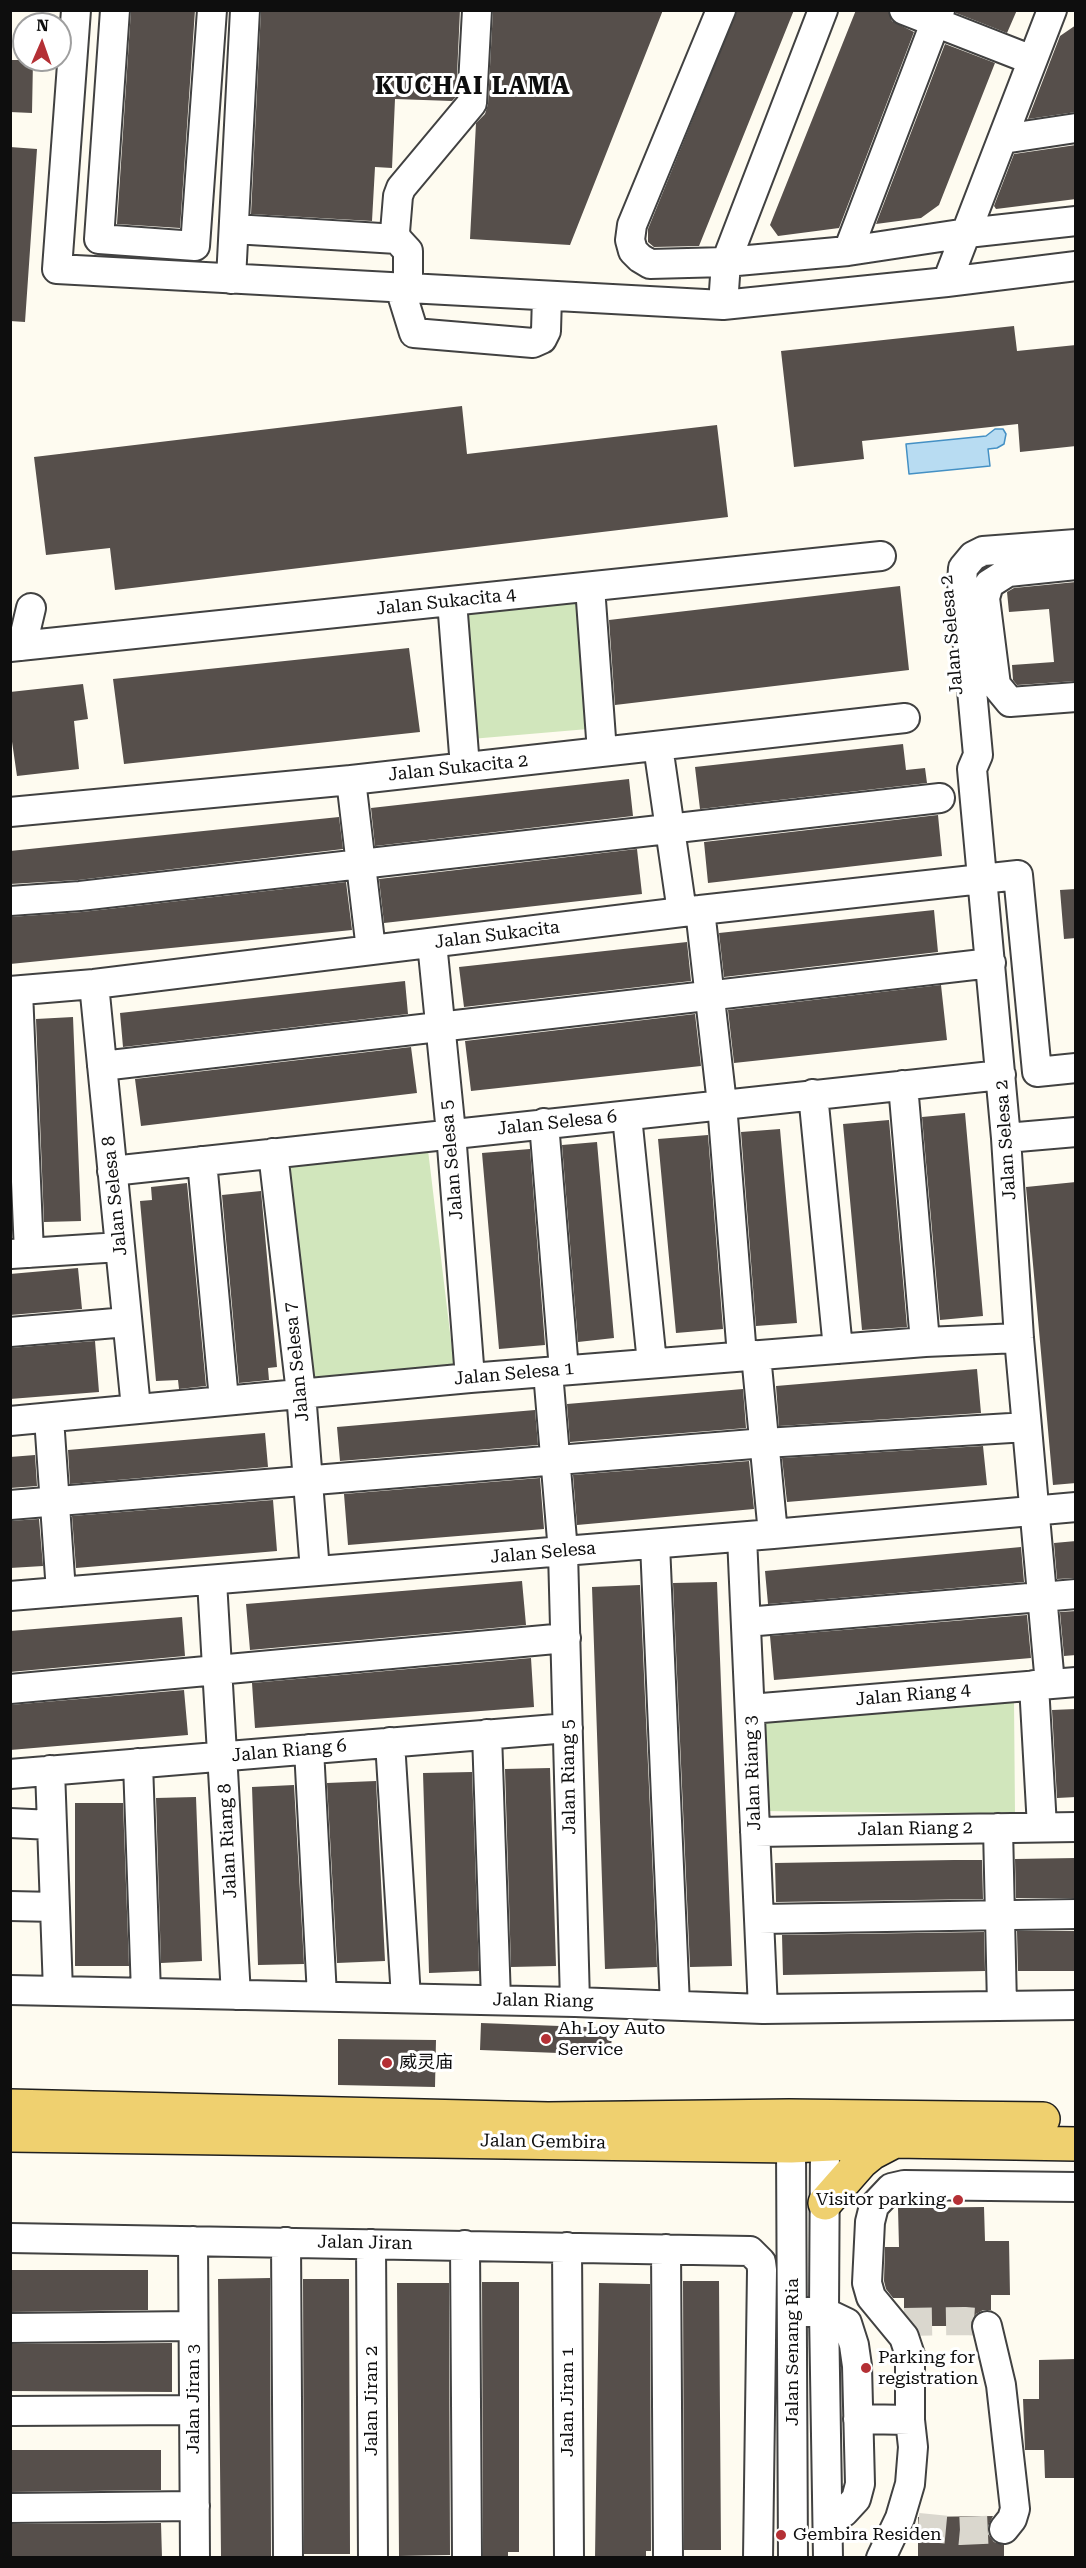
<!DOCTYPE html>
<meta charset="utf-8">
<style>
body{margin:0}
#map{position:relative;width:1086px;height:2568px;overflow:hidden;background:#fefbf0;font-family:"Roboto Serif",serif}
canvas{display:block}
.frame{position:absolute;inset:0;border:12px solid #0e0e0e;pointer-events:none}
.north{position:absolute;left:12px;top:12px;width:60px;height:60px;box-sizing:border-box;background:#fff;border:2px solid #9f9f9f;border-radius:50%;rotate:2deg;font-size:16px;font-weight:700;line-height:24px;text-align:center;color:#0e0e0e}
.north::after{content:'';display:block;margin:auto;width:21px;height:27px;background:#b43035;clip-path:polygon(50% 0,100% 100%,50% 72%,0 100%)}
</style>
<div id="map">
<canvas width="1086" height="2568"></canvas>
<div class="frame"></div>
<div class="north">N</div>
</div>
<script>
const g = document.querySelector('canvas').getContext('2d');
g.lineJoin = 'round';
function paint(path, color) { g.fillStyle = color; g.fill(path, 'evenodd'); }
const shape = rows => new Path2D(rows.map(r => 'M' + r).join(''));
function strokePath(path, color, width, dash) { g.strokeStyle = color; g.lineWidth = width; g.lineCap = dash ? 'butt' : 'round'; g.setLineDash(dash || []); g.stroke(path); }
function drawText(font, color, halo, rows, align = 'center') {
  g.font = font + ' "Roboto Serif","Noto Sans SC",serif'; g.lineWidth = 6; g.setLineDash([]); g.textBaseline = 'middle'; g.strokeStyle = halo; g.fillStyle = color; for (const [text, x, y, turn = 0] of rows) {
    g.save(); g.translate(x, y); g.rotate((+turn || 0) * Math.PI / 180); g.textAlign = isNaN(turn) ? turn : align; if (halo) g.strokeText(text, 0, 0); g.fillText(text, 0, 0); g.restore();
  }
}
const green = shape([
 [576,600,588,729,471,739,460,610],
 [428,1150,454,1366,312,1383,287,1166],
 [1014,1701,1015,1814,762,1811,762,1719]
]);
const water = shape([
 [995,429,1003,429,1006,434,1004,444,997,448,988,449,990,466,909,474,906,444,986,436,995,429]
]);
const building = shape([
 [131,10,195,10,180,228,117,224],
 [261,10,460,10,456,97,452,101,395,99,392,168,375,167,372,221,251,214],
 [493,10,663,10,570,245,470,239,476,123,485,114,488,104],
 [737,10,794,10,699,246,654,247,648,242,648,229],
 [856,10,888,10,892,21,914,32,839,228,778,236,770,225],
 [956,10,1017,10,1007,33,956,13],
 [1076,25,1076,112,1028,119,1060,36],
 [945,44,995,63,939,205,921,218,876,224],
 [10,60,33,60,32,113,10,112],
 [1076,145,1076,199,996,209,994,206,1014,154],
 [10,147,37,149,25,322,10,321],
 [1014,326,1017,351,1076,345,1076,446,1020,452,1018,424,862,441,864,459,794,467,781,351],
 [462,406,467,454,717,425,728,517,115,590,110,548,46,555,34,457],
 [1076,582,1076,681,1017,685,1013,680,1012,665,1054,662,1049,609,1009,612,1007,592,1014,588],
 [900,586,909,670,615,705,609,620],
 [409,648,420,732,124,764,113,679],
 [83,684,88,719,74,721,79,769,17,776,10,728,10,692],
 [903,744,906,770,925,768,927,783,700,809,695,767],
 [629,779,633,816,375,846,371,808],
 [938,815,942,856,708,883,704,842],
 [339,817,343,849,78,880,10,884,10,851],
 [637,849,642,894,384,923,379,879],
 [346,882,352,930,10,964,10,917,82,912],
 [1076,889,1076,938,1064,939,1060,890],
 [934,910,938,952,724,977,719,933],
 [687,942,691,981,464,1007,459,967],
 [405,981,408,1014,123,1047,120,1013],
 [941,985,947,1040,734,1063,728,1010],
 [695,1014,701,1066,471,1091,465,1041],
 [73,1017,81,1221,44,1222,36,1019],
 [411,1047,417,1093,141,1126,135,1079],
 [965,1113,983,1316,940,1320,922,1117],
 [889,1120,907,1327,862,1330,843,1124],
 [780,1129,797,1323,756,1326,741,1132],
 [708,1135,723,1329,676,1333,658,1139],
 [597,1142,614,1338,578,1342,562,1145],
 [530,1149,545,1345,499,1349,482,1153],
 [1076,1182,1076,1483,1053,1485,1026,1187],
 [187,1183,206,1386,179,1389,178,1380,156,1381,140,1201,152,1200,151,1187],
 [261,1191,277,1367,268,1368,269,1380,239,1383,222,1195],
 [78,1268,82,1309,10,1315,10,1274],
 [95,1341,99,1392,10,1399,10,1348],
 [977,1369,981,1413,779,1426,776,1386],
 [743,1389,746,1428,570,1442,567,1404],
 [535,1410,538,1445,340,1461,337,1427],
 [265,1433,268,1467,70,1484,68,1450],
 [983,1446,987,1485,787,1502,782,1458],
 [35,1455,37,1486,10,1488,10,1457],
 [749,1461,754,1509,577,1525,573,1475],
 [540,1478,544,1529,348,1545,344,1494],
 [273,1500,277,1551,76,1568,72,1516],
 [39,1519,43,1566,10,1568,10,1521],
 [1076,1541,1076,1578,1057,1579,1054,1543],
 [1021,1547,1024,1582,768,1604,765,1571],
 [522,1581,526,1625,250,1650,246,1604],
 [717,1582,732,1966,690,1967,673,1583],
 [640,1585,657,1967,605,1969,592,1587],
 [1076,1611,1076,1655,1064,1656,1060,1612],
 [1027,1615,1031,1658,774,1680,770,1636],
 [182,1617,185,1656,10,1672,10,1631],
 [531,1658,534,1707,255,1728,252,1683],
 [184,1690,188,1735,10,1750,10,1705],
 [1076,1709,1076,1797,1057,1798,1052,1710],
 [550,1768,556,1966,511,1967,505,1769],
 [472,1772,479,1971,429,1973,423,1773],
 [376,1781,385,1961,337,1963,327,1783],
 [294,1785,304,1964,258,1965,252,1787],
 [196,1797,202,1961,161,1963,156,1798],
 [75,1803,123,1803,129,1966,75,1966],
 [1076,1858,1076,1898,1016,1898,1015,1859],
 [954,1860,982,1860,983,1899,776,1902,775,1863],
 [1017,1931,1076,1931,1076,1971,1018,1971],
 [984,1932,985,1971,783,1975,782,1935],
 [481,2023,612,2028,611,2055,480,2050],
 [338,2039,436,2040,435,2087,338,2085],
 [984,2207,985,2241,1009,2241,1010,2295,991,2295,991,2310,983,2310,976,2314,971,2326,916,2326,904,2311,904,2298,893,2298,886,2289,884,2281,885,2247,899,2247,898,2208],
 [10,2270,148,2270,148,2310,10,2312],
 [270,2278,271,2556,221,2557,218,2279],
 [303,2279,349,2279,350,2554,304,2554],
 [683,2281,719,2281,721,2550,684,2550],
 [482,2282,519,2282,519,2552,508,2552,508,2558,483,2558],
 [397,2283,449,2283,450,2555,399,2556],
 [599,2283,650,2284,651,2551,646,2551,646,2558,595,2558],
 [172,2343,172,2392,10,2391,10,2344],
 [1076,2359,1076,2478,1045,2478,1044,2450,1025,2450,1023,2399,1039,2399,1039,2360],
 [10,2450,161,2450,161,2490,10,2492],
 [993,2516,988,2526,988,2534,994,2542,1004,2545,1004,2558,918,2558,918,2517],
 [161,2523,162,2558,10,2558,10,2524]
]);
const minorTunnel = shape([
 [904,2322,965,2321,980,2322,987,2326],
 [918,2527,960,2531,1004,2529]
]);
const minor = shape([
 [76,10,57,269,723,305,947,282,1076,266],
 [115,10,99,239,195,246,212,10],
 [721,10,632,225,630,240,633,251,640,258,650,264,726,262,848,251,967,233,1076,221],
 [904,10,1032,60],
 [1003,139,1076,128],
 [234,229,397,239],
 [848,251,940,10],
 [231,279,245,10],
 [947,282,1052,10],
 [400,288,414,333,533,343,542,339,546,331,547,296],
 [408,288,408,251,397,239,395,232,398,196,401,188,472,103,477,10],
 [723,305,726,262,823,10],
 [1076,565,1008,572,989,584,985,598,996,685,1010,702,1076,697],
 [590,587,602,752],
 [452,601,465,767],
 [22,646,31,608],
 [10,647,881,556],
 [658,746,682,912],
 [351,780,371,950],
 [10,812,351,780,905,718],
 [10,901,80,896,940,798],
 [700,910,722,1104,742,1356],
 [432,943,451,1133,470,1378],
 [94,984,136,1408],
 [10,991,94,984,682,912,1018,875,1037,1072,1076,1068],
 [18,991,29,1253],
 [102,1066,991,963],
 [903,1085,925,1342],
 [813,1094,838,1349],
 [627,1116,652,1363],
 [544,1123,564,1370],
 [1006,1138,1076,1132],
 [273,1153,301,1393,315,1571],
 [202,1161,224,1400],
 [112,1171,1001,1075],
 [11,1254,120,1247],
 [10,1332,127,1322],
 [756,1355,773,1534],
 [548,1372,563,1552,575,2002],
 [49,1418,61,1592],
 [10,1421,470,1378,925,1342,1019,1338],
 [10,1505,765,1443,1027,1427],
 [742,1537,763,2009],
 [655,1544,675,2005],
 [212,1581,236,1995],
 [10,1596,773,1534,1076,1507],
 [746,1622,1076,1594],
 [1050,1684,1019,1338,1006,1138,972,769,978,755,962,583,963,568,973,556,983,551,1076,544],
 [1034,1685,1042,1827],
 [10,1689,566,1638],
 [750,1709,1076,1682],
 [487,1734,496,2000],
 [390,1742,406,1998],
 [309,1749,322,1996],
 [138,1763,146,1993],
 [50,1770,58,1991],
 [10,1774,568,1728],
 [10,1823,52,1825],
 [998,1828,1002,2006],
 [755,1832,1076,1827],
 [10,1906,55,1907],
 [759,1919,1076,1914],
 [10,1990,575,2002,763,2009,1076,2005],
 [791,2146,793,2558],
 [825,2146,824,2312,828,2558],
 [10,2238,750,2251,761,2262,762,2270,758,2558],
 [193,2241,195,2558],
 [286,2242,288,2558],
 [371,2244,373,2558],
 [465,2245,467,2558],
 [567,2247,569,2558],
 [666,2249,668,2558],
 [807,2312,824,2312,847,2323,854,2345,857,2366,860,2484,856,2499,844,2512,829,2522],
 [987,2326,1001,2385,1015,2509,1012,2519,1004,2529],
 [10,2328,193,2326],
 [10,2411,194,2410],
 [858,2419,910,2420],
 [10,2508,195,2506],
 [881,2558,900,2518,910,2484,913,2447,910,2420,910,2355,904,2337,871,2297,867,2283,870,2222,874,2206,891,2188,904,2185,1076,2187]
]);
const major = shape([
 [10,2106,548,2119,789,2116,1043,2119],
 [10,2135,791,2146,894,2141,1076,2144],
 [825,2203,861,2162,872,2153,893,2142]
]);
const markers = [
 [546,2039,6,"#b43035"],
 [387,2063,6,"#b43035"],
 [958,2200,6,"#b43035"],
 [866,2368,6,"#b43035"],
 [781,2535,6,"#b43035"]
];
const streetNames = [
 ["Jalan Sukacita 4",446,602,-6],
 ["Jalan Selesa 2",952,635,-95],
 ["Jalan Sukacita 2",458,768,-6],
 ["Jalan Sukacita",497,935,-7],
 ["Jalan Selesa 6",557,1123,-6],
 ["Jalan Selesa 2",1006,1140,-94],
 ["Jalan Selesa 5",452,1160,-95],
 ["Jalan Selesa 8",115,1196,-96],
 ["Jalan Selesa 7",297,1362,-96],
 ["Jalan Selesa 1",514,1374,-5],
 ["Jalan Selesa",543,1553,-5],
 ["Jalan Riang 4",913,1695,-5],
 ["Jalan Riang 6",289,1751,-5],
 ["Jalan Riang 3",753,1773,-92],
 ["Jalan Riang 5",569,1777,-91],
 ["Jalan Riang 2",915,1829,-1],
 ["Jalan Riang 8",228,1841,-93],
 ["Jalan Riang",543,2001,1],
 ["Jalan Gembira",543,2142,1],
 ["Jalan Jiran",365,2243,1],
 ["Jalan Senang Ria",793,2352,-90],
 ["Jalan Jiran 3",194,2399,-90],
 ["Jalan Jiran 2",372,2401,-90],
 ["Jalan Jiran 1",568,2402,-90]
];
const poiNames = [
 ["Ah Loy Auto",558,2029],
 ["Service",558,2050],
 ["威灵庙",399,2063],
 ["Visitor parking",946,2200,"right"],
 ["Parking for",878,2358],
 ["registration",878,2379],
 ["Gembira Residen",793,2535]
];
const districtNames = [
 ["KUCHAI LAMA",473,87]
];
paint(green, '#d1e6bc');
paint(water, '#b8dcf2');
strokePath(water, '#4490c4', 1.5);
paint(building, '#564f4b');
strokePath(minorTunnel, '#dad7ce', 28, [28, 14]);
strokePath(minor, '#414141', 32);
strokePath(major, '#1f1f1f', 36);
strokePath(minor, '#fff', 28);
strokePath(major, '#efd06f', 33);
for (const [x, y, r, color] of markers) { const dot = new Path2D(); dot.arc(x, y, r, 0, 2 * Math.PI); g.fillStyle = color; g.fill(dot); strokePath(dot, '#fff', 2); }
drawText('18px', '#0e0e0e', '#fff', streetNames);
drawText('18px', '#0e0e0e', '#fff', poiNames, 'left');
g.letterSpacing = '1.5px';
drawText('bold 24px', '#0e0e0e', '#fff', districtNames);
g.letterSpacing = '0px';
</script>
